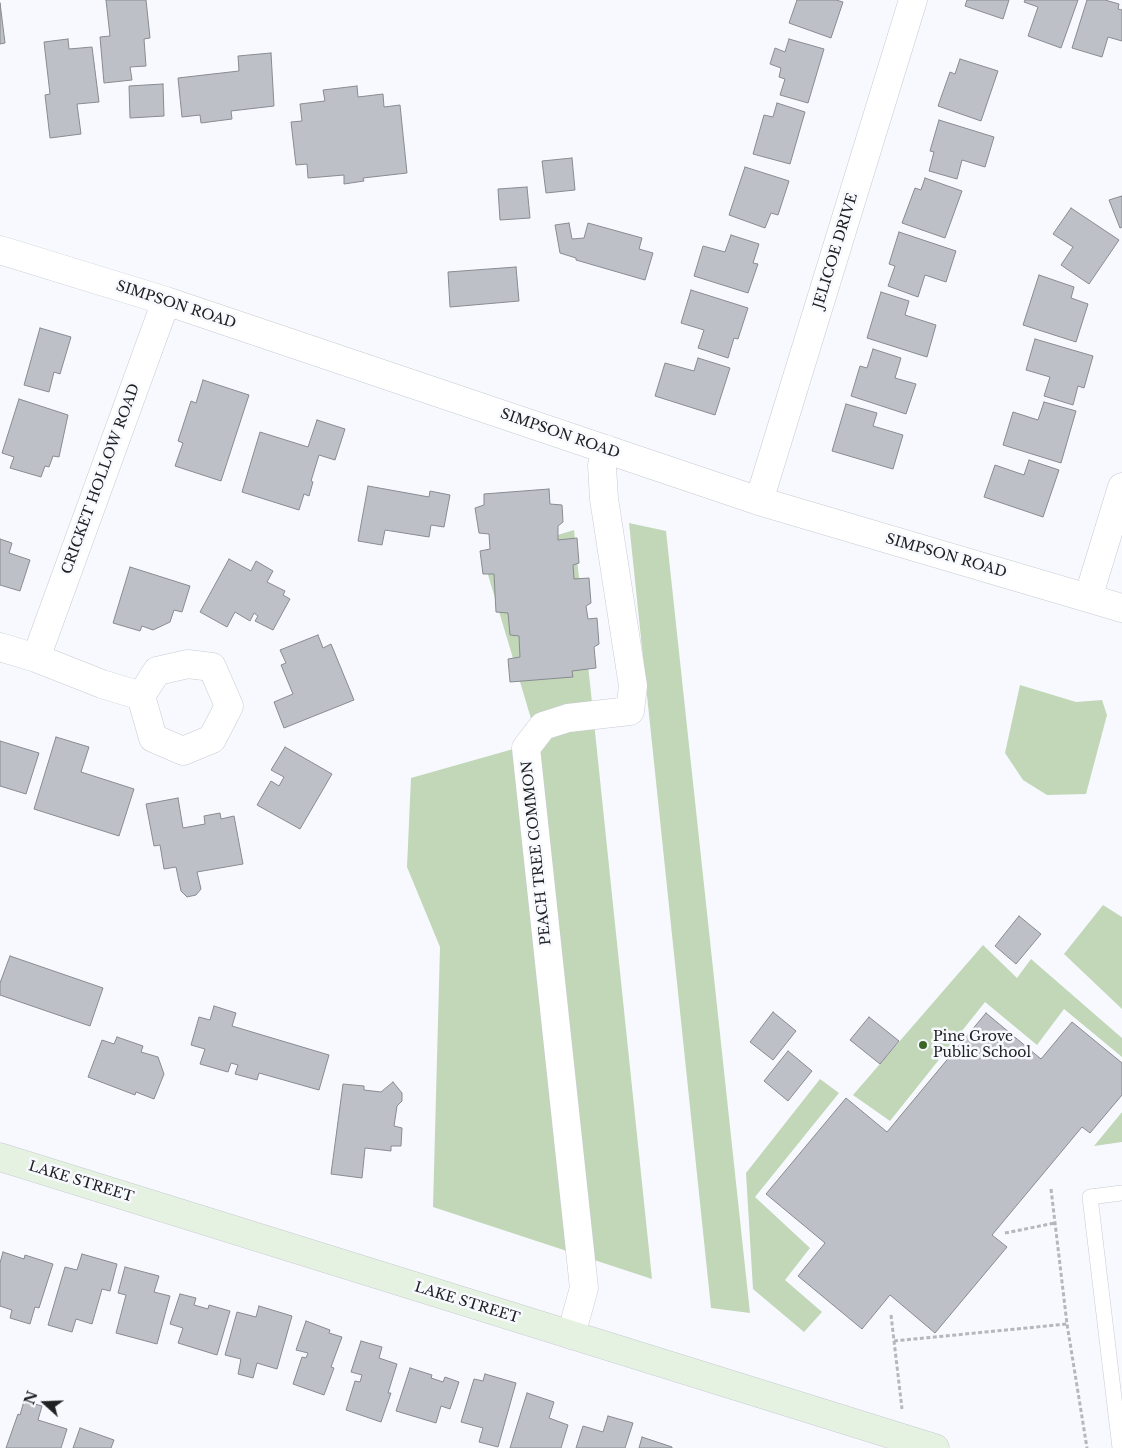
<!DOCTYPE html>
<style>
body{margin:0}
#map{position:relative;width:1122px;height:1448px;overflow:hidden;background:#f7f9ff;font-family:"Libre Baskerville",serif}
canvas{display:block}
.north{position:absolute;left:20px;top:1378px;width:50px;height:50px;-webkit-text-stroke:4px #f7f9ff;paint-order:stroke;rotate:290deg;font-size:14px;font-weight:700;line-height:20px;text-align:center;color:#202123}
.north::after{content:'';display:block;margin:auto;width:18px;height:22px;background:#202123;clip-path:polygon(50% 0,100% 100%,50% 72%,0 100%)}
</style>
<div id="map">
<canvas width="1122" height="1448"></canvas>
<div class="north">N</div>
</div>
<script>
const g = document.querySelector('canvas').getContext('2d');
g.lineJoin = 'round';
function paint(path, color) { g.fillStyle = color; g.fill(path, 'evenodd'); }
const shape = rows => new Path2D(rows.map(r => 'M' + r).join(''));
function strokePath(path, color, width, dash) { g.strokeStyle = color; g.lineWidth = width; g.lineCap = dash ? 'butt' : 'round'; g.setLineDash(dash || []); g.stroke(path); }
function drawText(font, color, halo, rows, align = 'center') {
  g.font = font + ' "Libre Baskerville",serif'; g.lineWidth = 5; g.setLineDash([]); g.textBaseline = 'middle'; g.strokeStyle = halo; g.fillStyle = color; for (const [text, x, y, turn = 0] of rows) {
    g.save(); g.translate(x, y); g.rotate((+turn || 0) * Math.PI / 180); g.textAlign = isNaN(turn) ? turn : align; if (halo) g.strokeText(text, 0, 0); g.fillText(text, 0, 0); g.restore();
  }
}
const green = shape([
 [629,523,666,531,750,1313,711,1308],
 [574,530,652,1279,433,1207,440,947,407,867,411,778,538,742,483,558],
 [1020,685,1076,702,1102,700,1107,715,1086,794,1047,795,1023,780,1005,753],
 [1103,905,1122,917,1122,1009,1064,954],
 [983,945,1017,978,1031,959,1122,1038,1122,1057,1064,1009,1037,1045,985,1002,890,1121,853,1095],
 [820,1079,839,1093,755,1197,810,1248,785,1280,822,1312,804,1332,753,1289,746,1173],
 [1122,1112,1122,1142,1094,1146]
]);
const building = shape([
 [106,0,146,0,150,38,144,39,146,66,130,67,132,80,104,83,100,37,110,36,106,0],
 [797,0,836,0,843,2,831,38,789,23,797,0],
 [967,0,1009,0,1003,19,965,6,967,0],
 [1025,0,1078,0,1061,48,1028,36,1038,7,1024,2,1025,0],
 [1087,0,1105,0,1119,4,1118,9,1122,10,1122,41,1108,37,1102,57,1072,48,1087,0],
 [0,3,5,43,0,44,0,3],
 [68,39,69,49,92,47,99,102,77,104,81,134,50,138,45,95,50,94,44,42,68,39],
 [789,39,824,49,808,103,780,95,785,79,779,77,781,68,770,64,775,48,785,52,789,39],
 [271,53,274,106,231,111,232,119,201,123,200,115,182,117,178,78,239,71,238,56,271,53],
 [960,59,998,71,981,121,938,106,950,72,955,74,960,59],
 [163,84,164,116,130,118,129,86,163,84],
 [357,86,358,97,383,94,384,107,400,105,407,173,363,178,364,181,344,184,344,175,308,178,307,164,296,165,291,122,302,121,300,104,325,101,323,90,357,86],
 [777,103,805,112,790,164,753,154,764,115,773,117,777,103],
 [939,120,994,137,985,167,962,160,957,179,929,171,934,152,930,151,939,120],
 [572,158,575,190,546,193,542,161,572,158],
 [745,167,789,181,778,215,771,213,765,228,729,215,745,167],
 [925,178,962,191,945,238,902,223,915,188,921,190,925,178],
 [527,187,530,218,500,220,498,189,527,187],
 [1122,196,1122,227,1120,228,1109,200,1122,196],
 [1071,208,1119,240,1089,284,1061,265,1073,247,1053,234,1071,208],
 [569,223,572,239,584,238,588,223,642,238,639,249,653,253,645,280,576,260,576,258,560,253,555,225,569,223],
 [899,232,956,251,946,282,925,275,918,297,888,286,895,266,889,264,899,232],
 [731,235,759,244,753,263,758,264,748,293,694,276,703,246,725,252,731,235],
 [516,267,519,301,450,307,448,272,516,267],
 [1039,275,1074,287,1071,298,1088,304,1076,342,1023,325,1039,275],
 [691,290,748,308,738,339,734,338,728,358,698,348,704,330,681,323,691,290],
 [881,292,909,301,905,315,936,325,927,357,867,338,881,292],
 [40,328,71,337,60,374,54,372,49,392,24,385,40,328],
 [1035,339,1093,356,1084,388,1078,386,1073,405,1044,396,1050,377,1026,370,1035,339],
 [873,349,901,358,895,378,916,384,906,414,851,396,860,366,867,368,873,349],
 [698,358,730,368,715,415,655,396,665,363,694,371,698,358],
 [203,380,249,395,221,481,175,466,183,443,178,441,191,401,196,403,203,380],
 [19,399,68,415,59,457,53,456,49,467,45,466,41,477,10,468,14,457,2,453,19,399],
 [1044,402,1076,411,1061,463,1003,445,1013,412,1038,420,1044,402],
 [846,404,877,413,873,426,903,435,893,469,832,451,846,404],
 [317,420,345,429,335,460,319,455,311,481,313,482,309,496,304,494,299,510,242,492,260,432,308,447,317,420],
 [1029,460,1059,470,1043,517,984,497,995,465,1024,475,1029,460],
 [368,486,429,497,430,491,450,495,444,527,431,525,429,537,385,530,382,545,358,541,368,486],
 [549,489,550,504,562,505,563,522,558,526,558,540,577,538,579,563,573,565,574,579,589,578,591,603,586,606,588,619,597,618,599,644,594,647,596,668,572,671,573,677,510,682,508,659,520,657,519,636,510,635,508,613,496,612,494,574,483,574,480,551,490,549,489,534,479,533,475,508,484,505,484,494,549,489],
 [0,539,12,543,9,553,30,560,20,591,0,585,0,539],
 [229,559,251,571,256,561,273,571,267,582,285,591,283,595,290,599,273,630,255,621,258,616,254,613,250,621,235,612,227,627,200,612,229,559],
 [130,567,190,586,182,612,174,610,170,622,153,630,142,626,140,631,113,623,130,567],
 [318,635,323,648,331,644,354,700,284,728,274,702,293,694,281,665,286,663,280,650,318,635],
 [56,737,89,747,81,772,134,789,119,836,34,809,56,737],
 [0,741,39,753,26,794,0,786,0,741],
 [285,747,332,774,300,829,257,805,271,781,279,786,284,777,271,770,285,747],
 [178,798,183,828,205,824,204,816,220,813,221,819,234,816,243,864,197,872,201,889,196,895,187,897,181,891,176,867,164,869,160,845,154,846,146,804,178,798],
 [1019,916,1041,934,1016,964,995,946,1019,916],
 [10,956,103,988,90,1026,0,995,0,983,10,956],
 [214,1006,236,1013,232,1026,329,1055,319,1090,259,1073,257,1080,235,1074,238,1065,231,1063,228,1072,200,1064,205,1049,191,1045,199,1017,210,1020,214,1006],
 [773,1012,796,1031,773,1060,750,1042,773,1012],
 [986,1013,1041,1059,1072,1022,1122,1063,1122,1095,1090,1133,1082,1127,992,1235,1007,1247,935,1333,890,1295,862,1329,798,1276,825,1243,766,1194,846,1098,887,1132,986,1013],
 [869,1017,899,1041,880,1064,850,1040,869,1017],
 [117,1037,143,1046,141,1052,158,1057,164,1074,154,1099,136,1092,135,1095,88,1077,102,1040,114,1044,117,1037],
 [788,1051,812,1071,788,1101,764,1081,788,1051],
 [393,1082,402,1093,402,1101,397,1106,394,1126,402,1128,401,1146,391,1146,391,1151,365,1148,362,1178,331,1174,343,1084,364,1086,364,1090,381,1092,393,1082],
 [3,1252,24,1259,25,1255,53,1264,39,1308,35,1307,30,1324,10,1318,12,1310,0,1306,0,1263,3,1252],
 [82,1254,117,1264,110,1291,102,1289,92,1324,76,1319,72,1332,48,1325,65,1267,77,1270,82,1254],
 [125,1267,159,1276,154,1292,170,1296,157,1344,116,1333,126,1295,118,1293,125,1267],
 [180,1294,196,1298,194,1305,208,1309,209,1305,230,1311,217,1355,178,1343,183,1328,170,1324,180,1294],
 [259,1306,292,1316,277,1369,257,1363,253,1378,238,1374,241,1359,225,1355,237,1312,256,1317,259,1306],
 [306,1321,330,1330,329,1333,342,1337,331,1367,334,1368,324,1395,293,1384,302,1357,306,1358,308,1353,296,1350,306,1321],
 [361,1341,382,1347,379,1358,397,1364,388,1393,391,1393,381,1422,346,1410,355,1381,360,1382,362,1375,351,1372,361,1341],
 [410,1368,432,1375,431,1378,443,1382,445,1377,459,1382,450,1409,441,1406,436,1423,396,1411,410,1368],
 [485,1374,516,1383,498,1447,479,1442,483,1428,461,1422,474,1379,483,1381,485,1374],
 [527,1393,554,1402,549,1418,568,1425,561,1448,510,1448,527,1393],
 [24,1401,42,1406,38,1420,67,1429,61,1448,6,1448,18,1414,20,1415,24,1401],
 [608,1416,633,1423,625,1448,576,1448,583,1426,603,1432,608,1416],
 [80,1428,114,1440,111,1448,73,1448,80,1428],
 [642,1437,672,1447,672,1448,639,1448,642,1437]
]);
const path = shape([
 [1051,1189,1067,1324,1087,1448],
 [1005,1233,1055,1223],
 [891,1315,902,1409],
 [894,1341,1067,1324]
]);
const lane = shape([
 [1120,1448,1090,1197,1122,1193]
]);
const street = shape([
 [0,250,166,301,759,501,1122,608],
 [759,501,913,0],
 [1088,598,1122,487],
 [0,647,36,658,102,684,141,696,153,738,183,751,212,739,229,706,212,667,188,664,157,671,141,696],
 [36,658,166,301],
 [571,1335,584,1288,526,748,543,726,568,718,630,711,633,686,604,499,602,466,606,449]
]);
const secondary = shape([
 [0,1157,935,1448]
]);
const markers = [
 [923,1045,5,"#3c6724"]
];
const streetNames = [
 ["JELICOE DRIVE",836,251,-73],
 ["SIMPSON ROAD",176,305,18],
 ["SIMPSON ROAD",560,434,19],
 ["CRICKET HOLLOW ROAD",101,479,-70],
 ["SIMPSON ROAD",946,556,16],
 ["PEACH TREE COMMON",537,853,-96],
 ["LAKE STREET",81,1182,17],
 ["LAKE STREET",467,1303,17]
];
const poiNames = [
 ["Pine Grove",933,1037],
 ["Public School",933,1053]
];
paint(green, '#c1d7b7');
paint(building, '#bdc1c7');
strokePath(building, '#888b91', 1);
strokePath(lane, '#c7cbd1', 16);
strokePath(street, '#c7cbd1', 29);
strokePath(secondary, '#c7cbd1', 29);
strokePath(path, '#b5b7bc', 3, [4, 2.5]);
strokePath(lane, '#fff', 15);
strokePath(street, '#fff', 28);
strokePath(secondary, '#e6f2e1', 28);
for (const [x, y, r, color] of markers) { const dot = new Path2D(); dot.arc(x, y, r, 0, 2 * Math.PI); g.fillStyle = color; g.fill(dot); strokePath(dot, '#f7f9ff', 2); }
drawText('14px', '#202123', '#f7f9ff', streetNames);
drawText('14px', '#202123', '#f7f9ff', poiNames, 'left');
</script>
